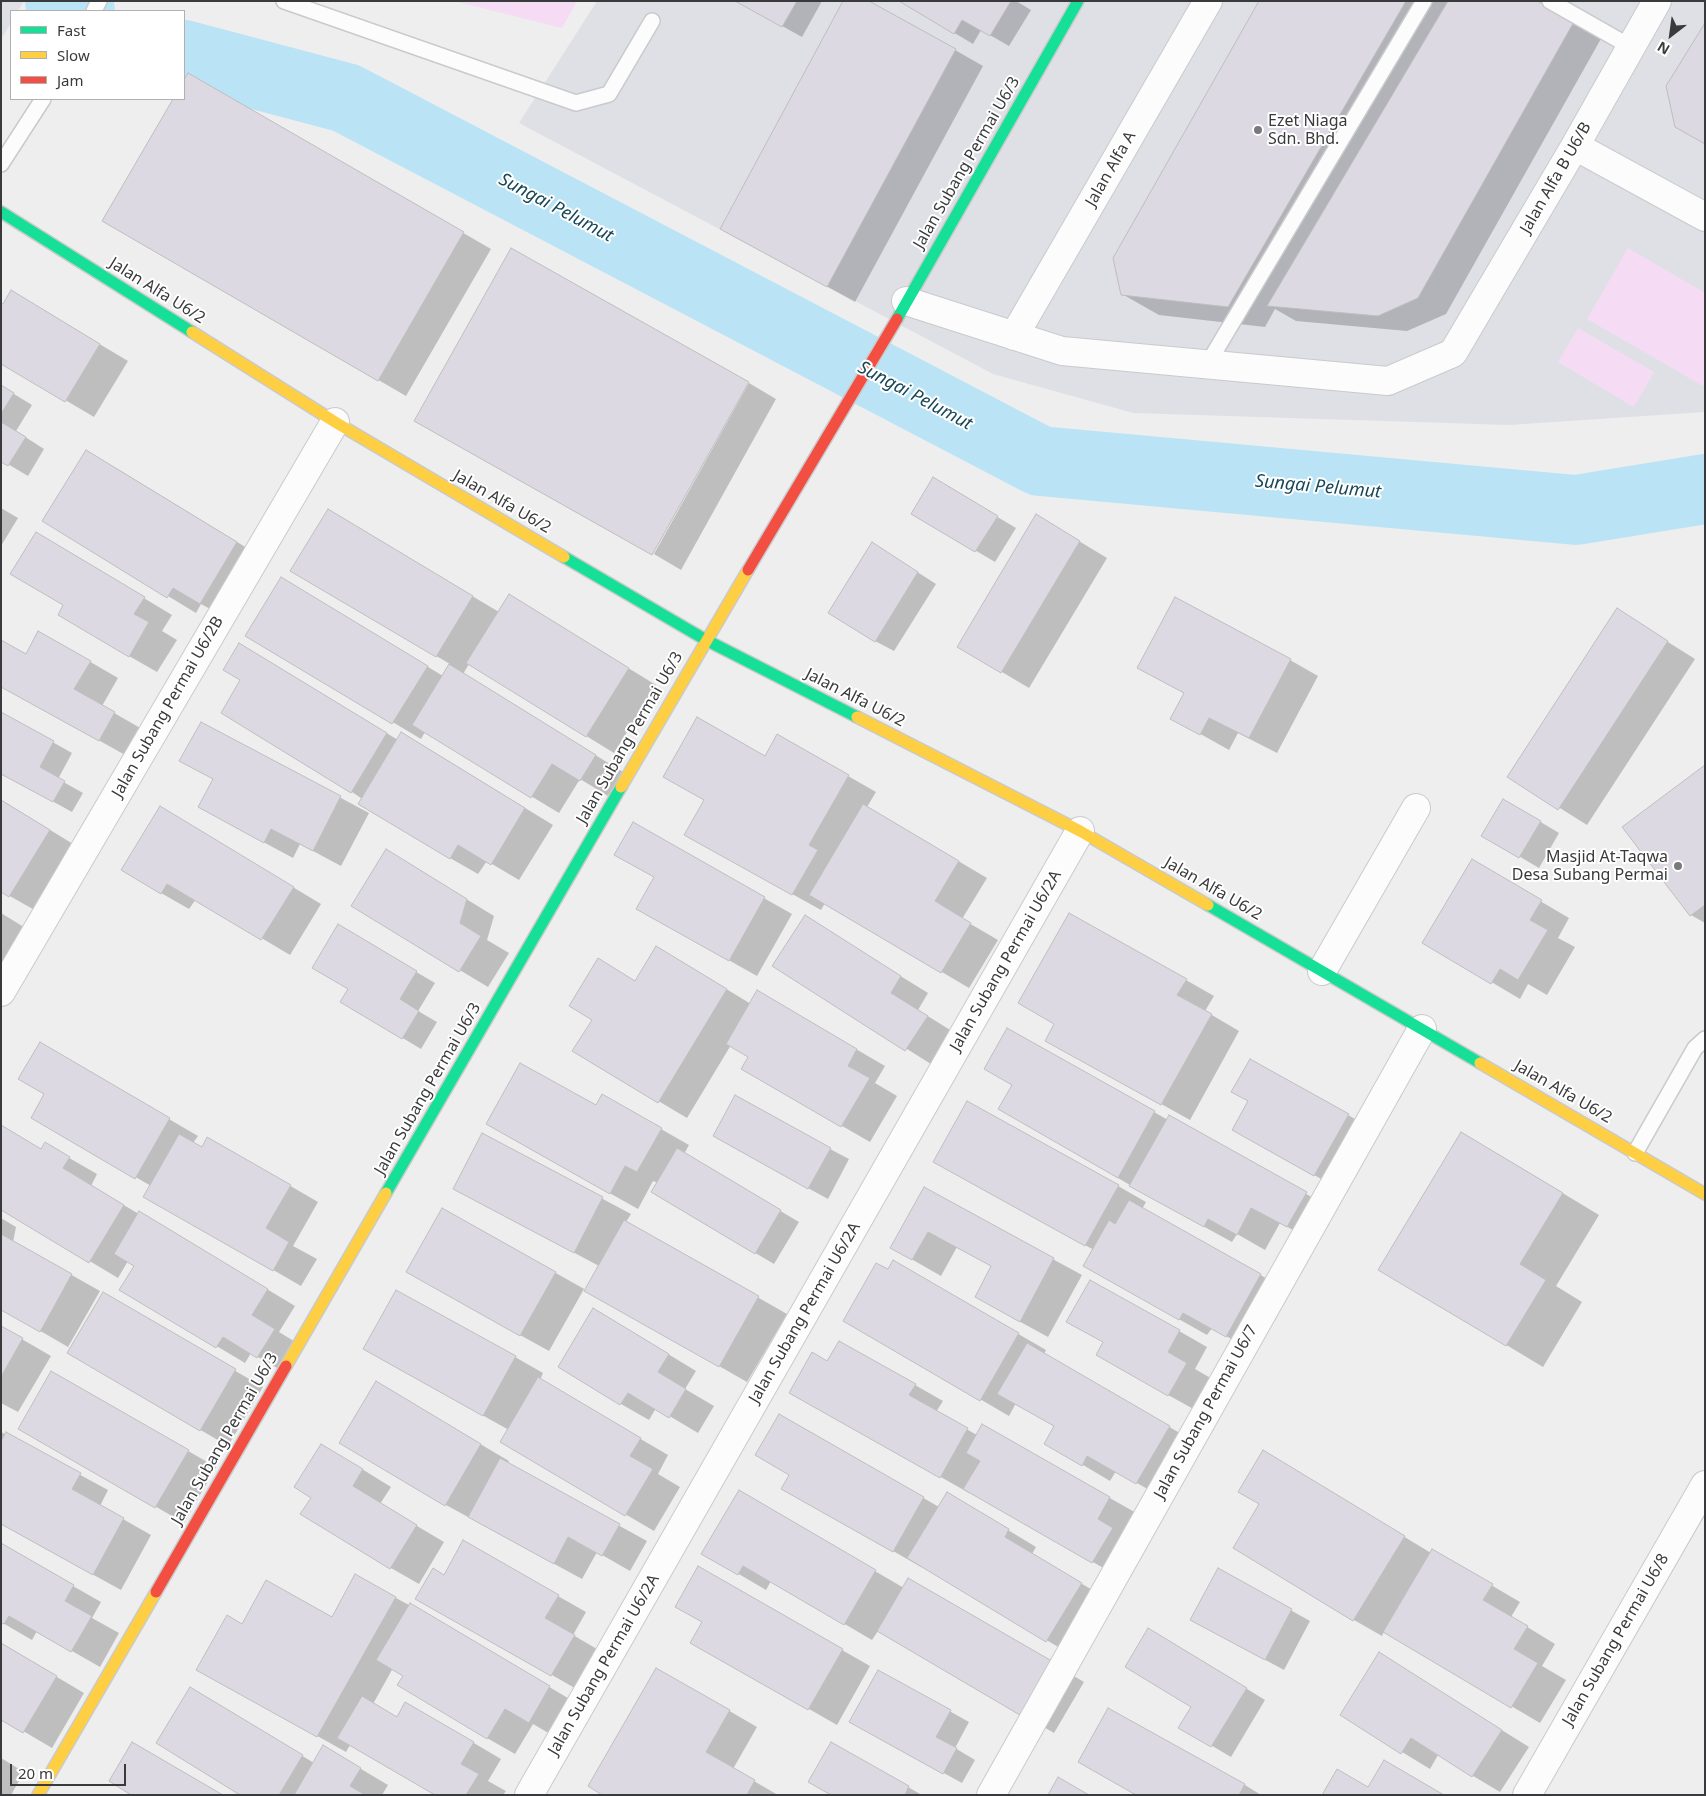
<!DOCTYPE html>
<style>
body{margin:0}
#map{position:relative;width:1706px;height:1796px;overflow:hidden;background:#eeeeef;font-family:"Noto Sans",sans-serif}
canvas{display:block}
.frame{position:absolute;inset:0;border:2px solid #393a3b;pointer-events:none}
.legend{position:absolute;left:10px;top:10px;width:175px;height:90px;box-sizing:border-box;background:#fff;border:1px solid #b0b0b1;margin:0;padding:6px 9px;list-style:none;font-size:15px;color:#393a3b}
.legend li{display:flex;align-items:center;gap:10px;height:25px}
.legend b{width:25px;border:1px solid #b0b0b1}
.north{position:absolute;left:1646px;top:10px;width:50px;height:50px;-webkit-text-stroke:4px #fff;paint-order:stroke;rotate:210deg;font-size:14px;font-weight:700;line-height:20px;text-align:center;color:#393a3b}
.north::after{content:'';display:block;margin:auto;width:18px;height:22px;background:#393a3b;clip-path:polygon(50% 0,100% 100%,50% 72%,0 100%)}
.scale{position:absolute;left:10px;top:1764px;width:116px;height:22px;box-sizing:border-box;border:2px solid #393a3b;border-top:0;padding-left:6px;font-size:15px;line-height:18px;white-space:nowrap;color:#393a3b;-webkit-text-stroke:4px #fff;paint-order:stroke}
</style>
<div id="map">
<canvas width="1706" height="1796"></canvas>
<div class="frame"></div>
<ul class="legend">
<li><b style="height:6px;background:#16e098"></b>Fast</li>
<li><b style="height:6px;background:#ffcf43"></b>Slow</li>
<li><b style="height:6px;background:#f24e42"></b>Jam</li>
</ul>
<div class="north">N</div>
<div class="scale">20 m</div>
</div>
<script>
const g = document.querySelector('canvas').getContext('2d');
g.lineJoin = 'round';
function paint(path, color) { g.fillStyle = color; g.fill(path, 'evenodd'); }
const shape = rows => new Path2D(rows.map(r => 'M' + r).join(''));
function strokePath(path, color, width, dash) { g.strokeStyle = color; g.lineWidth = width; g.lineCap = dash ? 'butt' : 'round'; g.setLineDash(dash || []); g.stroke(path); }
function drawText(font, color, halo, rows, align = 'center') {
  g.font = font + ' "Noto Sans",sans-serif'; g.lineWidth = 4; g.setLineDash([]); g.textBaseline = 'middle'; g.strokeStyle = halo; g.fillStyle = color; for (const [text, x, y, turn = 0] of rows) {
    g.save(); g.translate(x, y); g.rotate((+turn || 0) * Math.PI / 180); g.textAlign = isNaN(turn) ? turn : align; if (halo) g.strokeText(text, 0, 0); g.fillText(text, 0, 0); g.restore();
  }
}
const built = shape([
 [1,1,24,1,18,11,11,11,11,23,1,39],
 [597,1,1705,1,1705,412,1509,425,1133,413,993,374,519,123]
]);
const green = shape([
 [454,1,577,1,562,28],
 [1628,248,1705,293,1705,387,1587,319],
 [1578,328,1654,372,1634,407,1558,362]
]);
const shadow = shape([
 [737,1,822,1,802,37],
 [901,1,1016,1,1031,10,1009,46,981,30,973,44],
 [1261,1,1534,1,1602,37,1446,314,1407,331,1296,321,1275,309,1265,327,1159,315,1122,294],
 [955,50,983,66,855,302,749,244],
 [188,74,491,249,406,396,104,221,174,99,184,99,184,83],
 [4,305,39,308,128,361,94,417,1,362],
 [749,383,776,399,681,570,654,554],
 [1,386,32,405,16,431,44,449,28,476,1,460],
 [114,467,265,559,228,619,201,604,196,613,44,521],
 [952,490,1016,528,995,562,912,513],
 [1,508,18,518,1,546],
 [356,527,499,612,537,612,656,685,614,753,469,664,463,674,623,772,608,796,580,779,559,813,425,732,421,739,247,635,309,595,443,676,450,664,292,571],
 [1064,532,1107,558,1029,688,958,646],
 [64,550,172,615,162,631,177,640,157,672,129,656,65,605],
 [891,555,936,584,894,651,875,641],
 [1617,610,1695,659,1587,825,1509,776],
 [39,632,118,678,102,706,142,729,127,756,1,686,26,656],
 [1290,660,1318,676,1277,753,1238,733,1229,750,1172,718],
 [268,661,398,740,430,750,553,825,519,880,487,861,478,874,450,858,352,792],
 [1,713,72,753,58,779,83,793,72,812,1,773],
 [201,723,369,813,341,866,300,844,293,858,228,823,214,779],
 [778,736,876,792,867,807,987,878,962,919,998,940,969,988,825,903,821,910,713,850,705,800,766,758],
 [1705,766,1705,923,1691,915],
 [1,800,78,847,38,912,1,891],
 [1504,800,1559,833,1539,868,1483,835],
 [188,824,321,904,290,955,196,899,189,909,161,893],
 [633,824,792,914,757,976,666,925,656,877],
 [1472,861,1569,918,1558,938,1575,947,1547,995,1528,984,1520,999,1424,942],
 [414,867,494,916,487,940,509,953,488,987,353,906],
 [1,913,27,929,1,971],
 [805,917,928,993,918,1010,955,1033,934,1066,774,965],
 [338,926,435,983,418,1011,437,1022,421,1049,341,1001,349,989],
 [685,964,751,1004,758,992,885,1066,875,1083,897,1096,870,1142,743,1069,750,1056,731,1045,687,1118,574,1051,636,982],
 [1186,980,1214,996,1205,1011,1239,1031,1190,1120,1075,1056],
 [1008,1029,1168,1120,1334,1209,1315,1242,1280,1223,1265,1250,1237,1234,1232,1242,1159,1202,1000,1109,1014,1085],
 [40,1044,198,1136,193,1143,202,1148,208,1138,318,1202,293,1246,317,1259,301,1286,145,1196,151,1186,33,1117,46,1094],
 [603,1096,689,1145,684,1154,799,1222,774,1264,652,1192,658,1183,653,1181,638,1209,515,1140,596,1107],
 [1348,1115,1376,1131,1342,1191,1234,1129],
 [483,1135,631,1214,626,1222,787,1314,747,1382,584,1289,549,1351,435,1288,442,1209,586,1290,599,1266,455,1189],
 [45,1144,97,1174,91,1186,139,1214,167,1229,295,1306,279,1332,302,1346,286,1373,251,1353,245,1363,121,1289,135,1265,128,1261,118,1278,1,1208],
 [733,1147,830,1149,849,1159,828,1199],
 [1498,1154,1599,1215,1556,1286,1582,1302,1543,1367,1380,1269],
 [963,1178,1118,1186,1146,1202,1142,1209,1289,1291,1254,1352,1212,1328,1207,1335,1113,1282,1094,1250],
 [924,1189,1082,1275,1048,1337,1004,1313,992,1266,957,1247,941,1276,892,1248],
 [1,1218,16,1227,13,1242,100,1291,68,1347,1,1308],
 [894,1262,1046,1350,1044,1354,1197,1443,1165,1499,1116,1471,1110,1481,1046,1443,1055,1426,1016,1403,1009,1416,844,1320,888,1271],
 [103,1294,263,1387,228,1446,69,1353],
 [622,1326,696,1371,685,1389,714,1406,698,1433,656,1408,649,1420,621,1404],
 [1,1327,51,1356,18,1412,1,1403],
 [1179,1331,1207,1347,1195,1369,1214,1380,1197,1411,1125,1371],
 [515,1357,543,1373,540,1380,668,1455,658,1474,680,1487,654,1531,502,1442,509,1430,392,1365],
 [828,1363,915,1385,943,1401,936,1412,977,1435,983,1426,1138,1514,1121,1578,969,1492,969,1493,819,1408],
 [52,1373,216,1467,184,1523,20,1428],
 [404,1399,509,1461,507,1464,647,1541,630,1571,597,1552,582,1579,446,1505],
 [780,1415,939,1507,975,1510,1036,1547,1032,1554,1109,1600,1075,1657,922,1566,921,1567,783,1488,791,1474],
 [1,1432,108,1490,100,1506,151,1535,121,1590,1,1524],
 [349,1461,391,1487,380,1504,444,1542,419,1584,391,1568,312,1497],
 [1291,1468,1431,1553,1433,1551,1520,1602,1511,1617,1555,1644,1542,1666,1566,1680,1540,1723,1384,1631,1382,1636,1354,1620,1261,1503],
 [739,1492,904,1588,909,1579,1084,1682,1054,1733,878,1631,872,1640,771,1581,766,1590,703,1553],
 [463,1542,586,1612,573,1635,602,1652,580,1691,417,1598,444,1576],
 [1,1545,101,1602,92,1618,119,1633,100,1667,37,1631,32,1640,1,1622],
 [698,1568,870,1666,837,1725,692,1642,704,1622],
 [1219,1570,1310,1621,1284,1670,1210,1630],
 [356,1576,438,1621,578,1704,557,1738,533,1724,515,1754,487,1738,393,1668,373,1704,398,1718,406,1703,501,1759,488,1781,506,1791,503,1795,437,1795,350,1745,346,1752,226,1685,243,1626,332,1619],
 [1167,1640,1265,1700,1231,1757,1180,1727,1193,1706],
 [1,1644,84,1693,52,1748,1,1718],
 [1380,1654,1529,1747,1500,1792,1438,1755,1430,1769,1402,1752],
 [657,1669,757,1727,733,1769,778,1795,605,1795],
 [878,1671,969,1722,955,1748,975,1760,962,1783,867,1731],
 [218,1705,314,1763,351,1763,388,1785,382,1795,243,1795],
 [1108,1709,1245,1785,1261,1795,1138,1795],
 [832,1744,922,1795,833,1795],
 [1,1758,24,1772,11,1795,1,1795]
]);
const river = shape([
 [60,1,80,11],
 [184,55,346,98,1040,461,1576,510,1705,489]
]);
const building = shape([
 [735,1,797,1,782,27,735,1],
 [843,1,869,1,956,49,827,287,720,229,843,1],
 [899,1,1011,1,990,36,962,20,954,34,899,1],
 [1259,1,1406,1,1228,307,1121,295,1113,258,1259,1],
 [1448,1,1537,1,1575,20,1418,298,1378,316,1267,306,1448,1],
 [1705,23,1705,144,1675,127,1666,86,1705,23],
 [188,73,464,232,378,381,102,221,173,99,184,99,184,80,188,73],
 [511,248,749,382,652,555,414,421,511,248],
 [11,290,100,344,65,402,1,364,1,303,3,304,11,290],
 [1,385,14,393,1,414,1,385],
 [1,422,26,437,8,466,1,462,1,422],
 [86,450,237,542,200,604,173,588,167,598,42,521,86,450],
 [933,477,998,516,975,552,911,514,933,477],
 [328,509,473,596,436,657,290,571,328,509],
 [1036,514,1080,541,1001,673,957,647,1036,514],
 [36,532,145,597,134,614,149,622,129,657,58,615,63,605,10,574,36,532],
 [872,542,918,572,875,642,828,613,872,542],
 [281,577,428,666,392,724,245,636,281,577],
 [509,594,629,668,586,737,466,663,509,594],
 [1175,597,1291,659,1249,738,1209,718,1200,735,1170,719,1184,693,1137,668,1175,597],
 [1617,608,1668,641,1558,810,1507,777,1617,608],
 [38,631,91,661,74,689,115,712,99,741,1,687,1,640,26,654,38,631],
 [239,643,387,733,351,793,221,713,240,680,223,670,239,643],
 [449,664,596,755,580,781,552,764,531,798,412,725,449,664],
 [1,712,54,741,40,767,65,781,53,802,1,774,1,712],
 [697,717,765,756,777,734,849,775,809,845,818,850,792,895,684,835,704,800,663,777,697,717],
 [201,722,341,796,313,851,271,829,264,843,198,807,213,779,179,761,201,722],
 [401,732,525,808,491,865,458,845,450,859,358,804,401,732],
 [1705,765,1705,905,1690,916,1622,827,1705,765],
 [1503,799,1541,821,1519,858,1481,836,1503,799],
 [1,800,50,830,9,897,1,892,1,800],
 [863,804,959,861,935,901,971,923,941,973,809,895,863,804],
 [160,806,294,887,261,940,167,884,161,894,121,870,160,806],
 [633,822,765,897,729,961,636,909,654,877,614,855,633,822],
 [386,849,467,899,460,923,481,936,459,972,351,906,386,849],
 [1472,859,1542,900,1530,920,1548,930,1518,980,1500,969,1491,984,1422,943,1472,859],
 [1069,913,1187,979,1177,995,1212,1014,1161,1105,1045,1041,1054,1024,1018,1003,1069,913],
 [805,915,901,976,891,993,928,1016,905,1051,772,966,805,915],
 [338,924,417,971,400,999,419,1011,402,1039,340,1002,348,989,312,968,338,924],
 [656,946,727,989,658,1103,572,1051,592,1020,569,1006,598,958,635,981,656,946],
 [757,990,857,1049,848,1066,870,1078,841,1127,741,1069,748,1057,726,1044,757,990],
 [1007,1028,1155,1111,1118,1178,998,1109,1012,1085,984,1069,1007,1028],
 [40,1042,170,1118,135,1179,31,1118,44,1094,18,1079,40,1042],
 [1250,1059,1349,1114,1314,1176,1232,1130,1248,1101,1231,1092,1250,1059],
 [520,1063,596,1105,602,1094,662,1128,637,1172,625,1166,610,1194,486,1124,520,1063],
 [735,1095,831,1148,808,1189,713,1136,735,1095],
 [967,1101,1119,1185,1085,1246,933,1162,967,1101],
 [1169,1115,1307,1192,1287,1227,1251,1208,1237,1235,1208,1219,1204,1227,1129,1186,1169,1115],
 [1,1125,41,1149,45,1142,70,1157,63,1168,124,1205,89,1263,1,1210,1,1125],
 [1461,1132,1563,1193,1520,1264,1546,1280,1506,1346,1378,1270,1461,1132],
 [482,1133,603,1197,574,1253,453,1189,482,1133],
 [179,1134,202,1147,207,1137,291,1185,266,1228,289,1242,273,1271,143,1197,179,1134],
 [677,1148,781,1210,755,1254,651,1192,677,1148],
 [924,1187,1054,1258,1020,1322,975,1297,991,1266,928,1232,912,1260,890,1248,924,1187],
 [1129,1200,1261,1274,1226,1337,1183,1313,1179,1320,1083,1266,1109,1220,1115,1224,1129,1200],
 [442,1208,556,1272,520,1336,406,1272,442,1208],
 [139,1211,268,1289,252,1315,275,1329,257,1358,223,1337,216,1348,119,1290,134,1266,114,1254,139,1211],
 [624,1220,759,1296,719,1367,584,1291,624,1220],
 [1,1234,72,1274,40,1332,1,1310,1,1234],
 [893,1260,1019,1333,980,1401,843,1321,876,1263,888,1269,893,1260],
 [1090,1280,1180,1330,1168,1352,1187,1363,1168,1396,1096,1355,1103,1342,1066,1322,1090,1280],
 [396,1290,516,1356,483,1416,363,1349,396,1290],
 [103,1292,236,1369,200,1431,67,1353,103,1292],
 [593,1308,669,1354,658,1372,686,1389,669,1418,628,1393,620,1405,558,1367,593,1308],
 [1,1326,23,1338,1,1377,1,1326],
 [839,1341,916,1384,909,1395,968,1428,940,1478,789,1393,812,1352,827,1361,839,1341],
 [1027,1343,1170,1426,1136,1484,1087,1456,1082,1466,1044,1444,1054,1426,997,1394,1027,1343],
 [51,1371,189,1450,155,1508,18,1429,51,1371],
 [538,1377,641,1438,630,1456,653,1469,625,1516,500,1442,538,1377],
 [376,1381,481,1444,445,1506,339,1443,376,1381],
 [779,1414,924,1497,893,1552,781,1489,789,1475,755,1455,779,1414],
 [982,1424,1110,1497,1098,1519,1113,1528,1092,1563,963,1489,980,1461,966,1453,982,1424],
 [6,1432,81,1473,72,1489,124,1518,93,1575,1,1524,1,1441,6,1432],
 [321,1444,363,1469,353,1486,417,1525,390,1569,300,1514,311,1498,294,1487,321,1444],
 [1263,1450,1405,1536,1353,1621,1233,1548,1259,1504,1238,1492,1263,1450],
 [500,1458,620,1524,602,1556,568,1537,554,1564,468,1517,500,1458],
 [739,1490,876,1570,844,1625,743,1566,738,1575,701,1554,739,1490],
 [947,1492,1009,1529,1005,1537,1082,1583,1046,1642,907,1558,947,1492],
 [463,1540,559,1595,545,1618,575,1635,551,1676,415,1599,433,1568,444,1575,463,1540],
 [1,1543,74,1585,65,1601,92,1616,71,1652,9,1616,4,1624,1,1623,1,1543],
 [1432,1549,1493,1584,1483,1600,1528,1626,1514,1649,1538,1663,1511,1708,1383,1632,1432,1549],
 [698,1566,843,1649,808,1710,690,1643,702,1622,675,1607,698,1566],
 [1218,1568,1292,1609,1265,1660,1190,1620,1218,1568],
 [355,1574,396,1597,317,1737,196,1670,227,1615,242,1624,266,1580,332,1617,355,1574],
 [908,1578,1057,1664,1025,1718,877,1631,908,1578],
 [410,1603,550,1686,529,1723,505,1709,487,1739,397,1685,403,1676,376,1660,410,1603],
 [1148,1628,1247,1688,1211,1747,1178,1728,1191,1707,1125,1667,1148,1628],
 [1,1643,57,1676,23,1733,1,1720,1,1643],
 [1379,1652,1502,1730,1472,1777,1411,1738,1401,1754,1340,1715,1379,1652],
 [656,1668,730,1710,706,1752,755,1780,747,1795,602,1795,588,1786,656,1668],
 [878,1670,951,1710,936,1737,957,1748,943,1774,849,1722,878,1670],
 [190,1687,303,1755,279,1795,240,1795,156,1743,190,1687],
 [362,1696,397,1717,405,1702,474,1742,461,1764,479,1774,466,1795,435,1795,337,1738,362,1696],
 [1108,1708,1245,1784,1239,1795,1136,1795,1078,1762,1108,1708],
 [132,1742,223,1795,131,1795,109,1781,132,1742],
 [831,1742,909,1786,905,1795,831,1795,808,1782,831,1742],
 [323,1745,361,1768,350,1786,365,1795,294,1795,323,1745],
 [1384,1760,1444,1795,1322,1795,1337,1769,1368,1787,1384,1760],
 [1058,1777,1089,1795,1048,1795,1058,1777]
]);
const lane = shape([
 [284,1,576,103,609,94,652,21],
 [1550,1,1631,47],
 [94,11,99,1],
 [1,164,43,99],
 [1207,365,1424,1],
 [1635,1153,1695,1048,1705,1039]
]);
const street = shape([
 [1575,146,1705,217],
 [906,301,1062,351,1388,381,1453,353,1575,146,1657,1],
 [1014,336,1208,1],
 [1322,971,1416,808],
 [1,992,335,422],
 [529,1795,1080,831],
 [991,1795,1422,1029],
 [1527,1795,1705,1485]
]);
const fast = shape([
 [1,212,192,332],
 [897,319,1078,1],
 [564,557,706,640,857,717],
 [1208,905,1480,1063],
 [386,1193,621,787]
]);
const slow = shape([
 [192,332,335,422,564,557],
 [857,717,1080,831,1208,905],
 [621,787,748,570],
 [1480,1063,1705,1194],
 [286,1366,386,1193],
 [38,1795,156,1592]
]);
const jam = shape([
 [748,570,897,319],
 [156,1592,286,1366]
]);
const markers = [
 [1258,130,5,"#78797a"],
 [1678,866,5,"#78797a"]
];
const poiNames = [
 ["Ezet Niaga",1268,121],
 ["Sdn. Bhd.",1268,139],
 ["Masjid At-Taqwa",1668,857,"right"],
 ["Desa Subang Permai",1668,875,"right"]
];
const streetNames = [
 ["Jalan Subang Permai U6/3",967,163,-60],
 ["Jalan Alfa A",1111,169,-60],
 ["Jalan Alfa B U6/B",1556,178,-60],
 ["Jalan Alfa U6/2",157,291,32],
 ["Jalan Alfa U6/2",502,502,30],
 ["Jalan Alfa U6/2",855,698,27],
 ["Jalan Subang Permai U6/2B",168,707,-60],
 ["Jalan Subang Permai U6/3",630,738,-60],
 ["Jalan Alfa U6/2",1213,889,30],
 ["Jalan Subang Permai U6/2A",1006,961,-60],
 ["Jalan Subang Permai U6/3",428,1089,-60],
 ["Jalan Alfa U6/2",1563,1092,30],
 ["Jalan Subang Permai U6/2A",805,1313,-60],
 ["Jalan Subang Permai U6/7",1206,1412,-61],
 ["Jalan Subang Permai U6/3",225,1439,-60],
 ["Jalan Subang Permai U6/8",1616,1640,-60],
 ["Jalan Subang Permai U6/2A",604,1665,-60]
];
const waterNames = [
 ["Sungai Pelumut",556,208,28],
 ["Sungai Pelumut",915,396,28],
 ["Sungai Pelumut",1318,487,5]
];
paint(built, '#dfe0e6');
paint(green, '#f5dcf4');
paint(shadow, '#0003');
strokePath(river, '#bae4f5', 70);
paint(building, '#dcd9e2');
strokePath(building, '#bebebf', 1);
strokePath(lane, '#c9cacb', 18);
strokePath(street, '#c9cacb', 30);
strokePath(fast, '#c9cacb', 14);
strokePath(slow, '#c9cacb', 14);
strokePath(jam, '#c9cacb', 14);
strokePath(lane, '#fcfcfd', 15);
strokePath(street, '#fcfcfd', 28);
strokePath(fast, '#16e098', 11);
strokePath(slow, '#ffcf43', 11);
strokePath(jam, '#f24e42', 11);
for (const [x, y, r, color] of markers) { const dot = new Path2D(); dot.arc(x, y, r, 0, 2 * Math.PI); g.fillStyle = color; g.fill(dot); strokePath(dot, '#fff', 2); }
drawText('16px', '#393a3b', '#fff', poiNames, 'left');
drawText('16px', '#393a3b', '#fff', streetNames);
drawText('italic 18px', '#184858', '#fff', waterNames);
</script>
